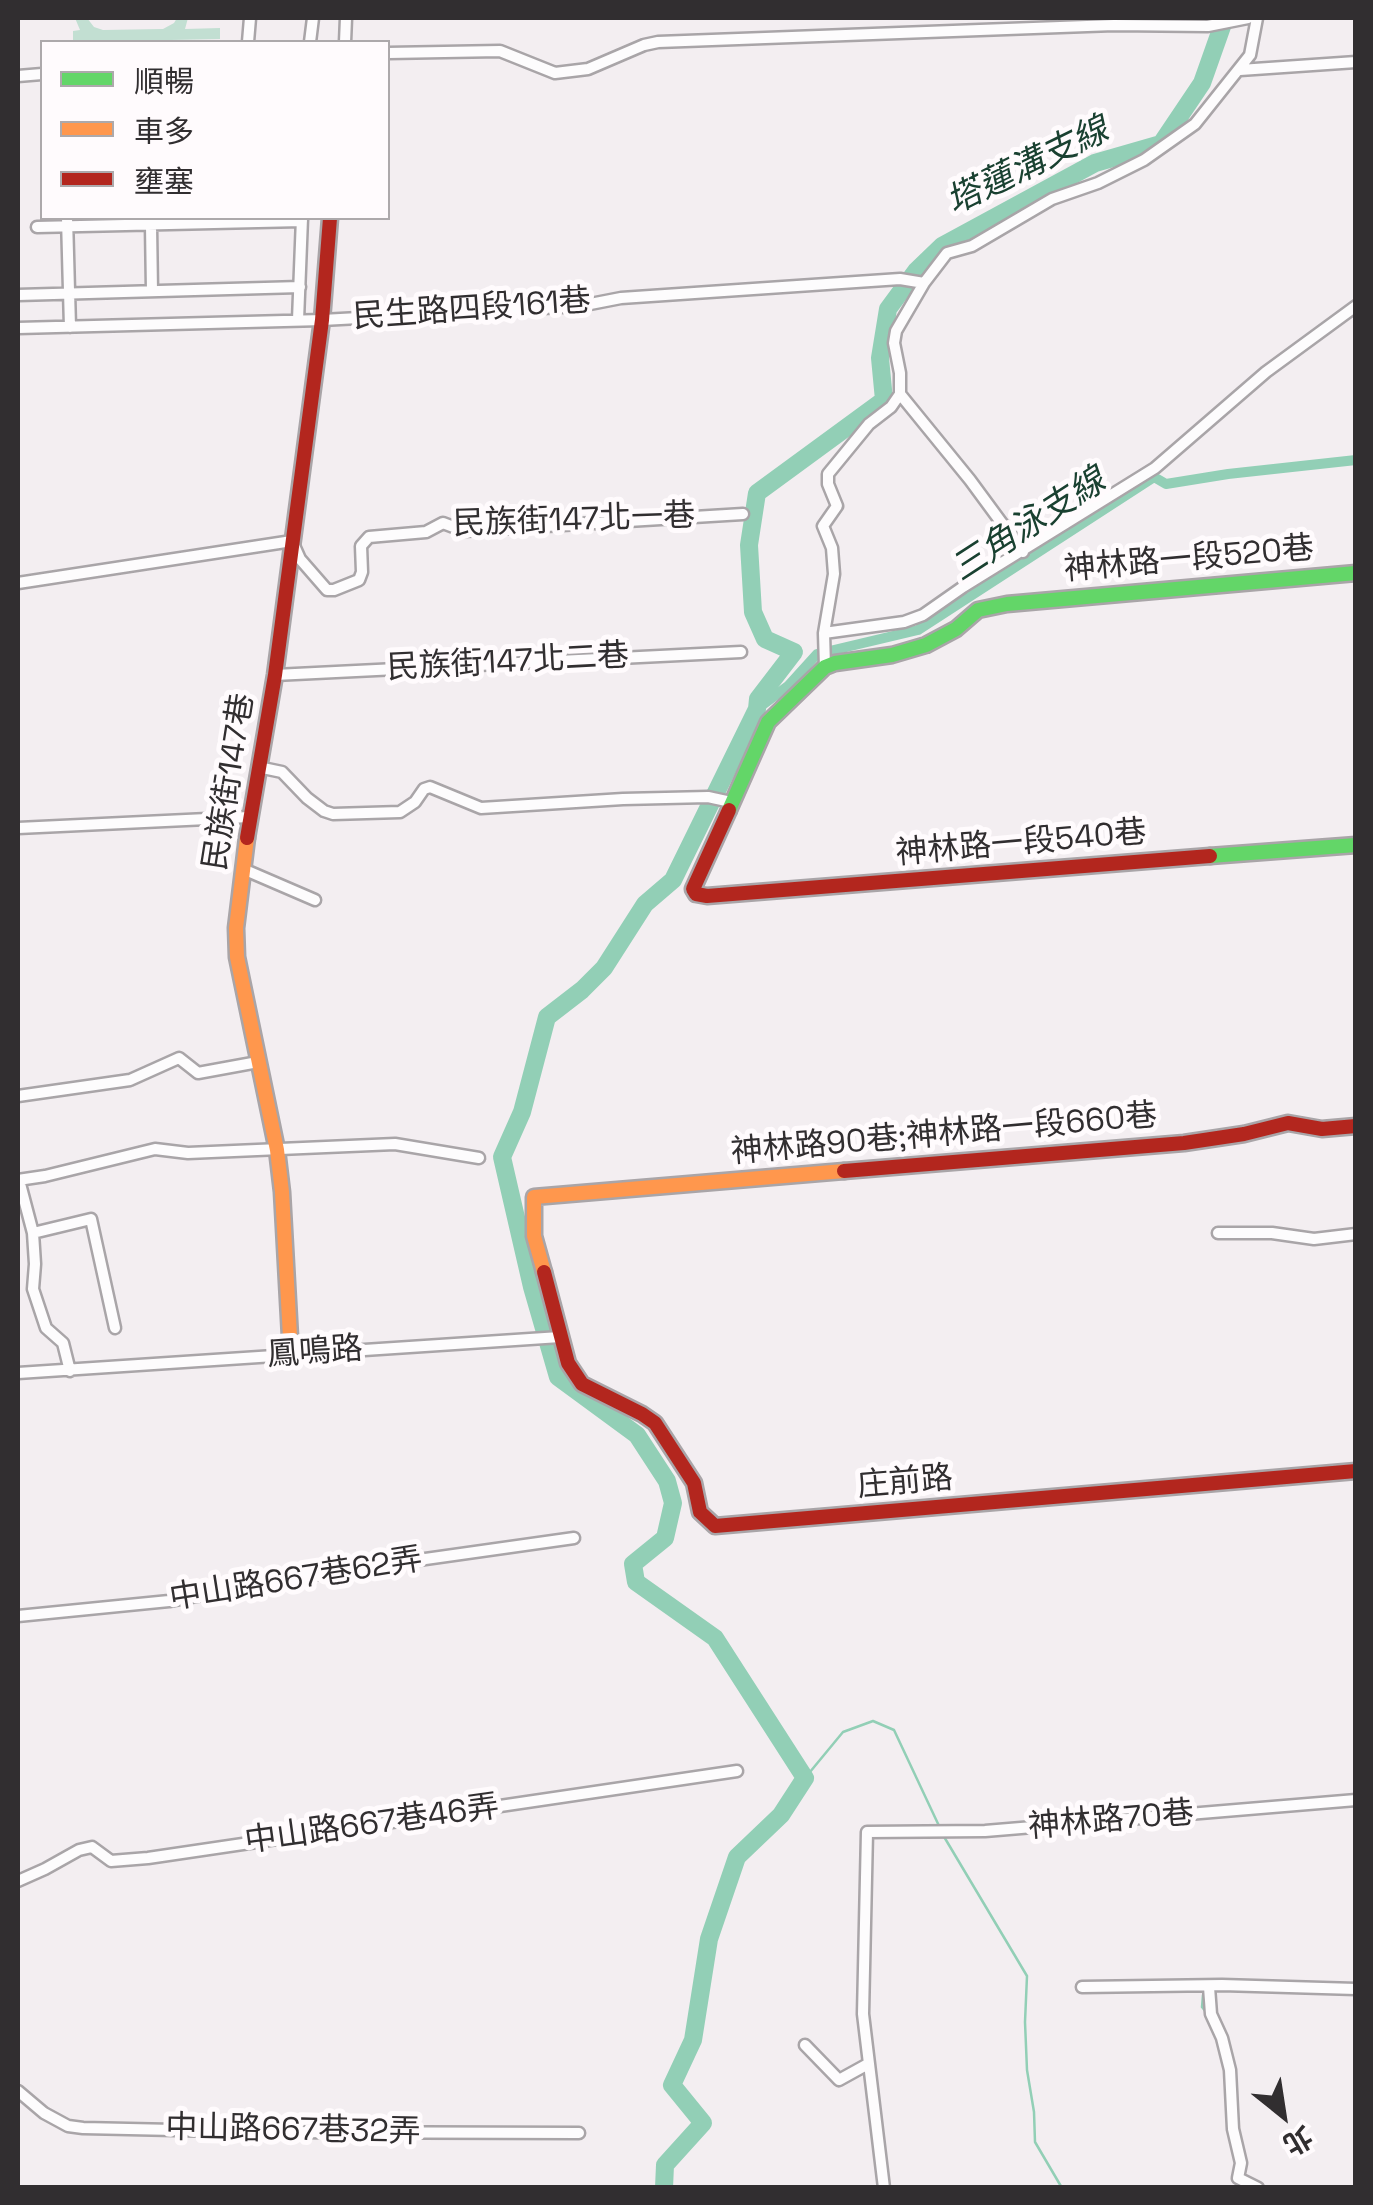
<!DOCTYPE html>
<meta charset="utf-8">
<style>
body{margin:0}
#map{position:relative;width:1373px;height:2205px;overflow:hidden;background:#f3eef1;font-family:"Space Grotesk","Noto Sans TC",sans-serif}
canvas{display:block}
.frame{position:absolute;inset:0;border:20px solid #312e30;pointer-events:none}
.legend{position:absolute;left:40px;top:40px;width:350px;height:180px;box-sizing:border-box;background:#fffbfd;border:2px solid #ada9ab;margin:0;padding:12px 18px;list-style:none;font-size:30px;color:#312e30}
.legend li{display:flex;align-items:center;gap:20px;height:50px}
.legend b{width:50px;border:2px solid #ada9ab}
.north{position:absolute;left:1233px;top:2065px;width:100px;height:100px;-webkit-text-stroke:8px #fffbfd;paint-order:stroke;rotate:150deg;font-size:28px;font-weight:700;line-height:40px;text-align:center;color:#312e30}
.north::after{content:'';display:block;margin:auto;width:35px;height:45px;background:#312e30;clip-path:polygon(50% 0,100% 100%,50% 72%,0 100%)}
</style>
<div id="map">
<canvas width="1373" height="2205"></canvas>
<div class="frame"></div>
<ul class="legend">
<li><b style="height:12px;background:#63d668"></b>順暢</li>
<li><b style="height:12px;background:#ff974d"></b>車多</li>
<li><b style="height:12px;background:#b3261e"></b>壅塞</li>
</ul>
<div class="north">北</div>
</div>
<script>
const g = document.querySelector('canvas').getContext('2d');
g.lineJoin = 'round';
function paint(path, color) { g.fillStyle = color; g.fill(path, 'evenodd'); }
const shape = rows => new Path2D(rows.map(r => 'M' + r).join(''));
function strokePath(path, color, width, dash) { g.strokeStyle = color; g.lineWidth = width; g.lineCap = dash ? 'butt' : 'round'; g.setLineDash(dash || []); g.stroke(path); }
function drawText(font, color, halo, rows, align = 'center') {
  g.font = font + ' "Space Grotesk","Noto Sans TC",sans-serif'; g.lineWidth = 10; g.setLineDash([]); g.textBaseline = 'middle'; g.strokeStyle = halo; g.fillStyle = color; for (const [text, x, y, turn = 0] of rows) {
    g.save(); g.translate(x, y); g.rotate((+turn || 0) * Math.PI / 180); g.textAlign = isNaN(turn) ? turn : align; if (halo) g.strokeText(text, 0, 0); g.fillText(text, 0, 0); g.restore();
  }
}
const green = shape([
 [75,18,87,18,94,27,103,30,163,29,174,23,177,18,188,18,185,29,220,28,220,39,73,42,73,31,80,30]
]);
const stream = shape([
 [805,1778,843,1732,873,1721,894,1730,940,1828],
 [943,1835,1027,1976,1025,2022,1027,2070,1034,2112,1035,2142,1062,2188],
 [1203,1995,1202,2007,1206,2012]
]);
const canal = shape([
 [757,709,788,686,817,654,918,630,1154,477,1166,484,1228,474,1356,460]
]);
const river = shape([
 [664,2188,665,2165,703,2123,672,2085,693,2040,709,1939,737,1857,781,1815,805,1778,715,1638,636,1582,633,1564,665,1538,673,1503,667,1481,637,1435,558,1377,532,1287,502,1157,522,1112,547,1017,582,990,604,968,645,904,673,880,757,709,758,699,794,652,765,639,753,612,749,545,757,493,884,400,880,358,888,309,916,271,942,246,1095,163,1161,144,1202,83,1225,18]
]);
const street = shape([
 [248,42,250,18],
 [310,42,313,18],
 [345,42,346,18],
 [388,53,500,51,555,73,588,69,644,45,658,42,1114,25,1208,26,1248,18],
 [1240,70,1356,62],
 [18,76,42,74],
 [67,218,70,327],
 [151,226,152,291],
 [37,227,302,221],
 [18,295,300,287],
 [298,320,302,218],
 [18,328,322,320,580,306,621,298,900,279,924,283],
 [900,394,970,480,1023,552],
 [18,583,292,541,300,559,327,590,334,590,359,580,362,572,361,546,369,537,426,532,443,523,464,531,743,514],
 [824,633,904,622,923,615,963,587,1155,468,1266,372,1356,306],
 [825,667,824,633,834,574,832,548,823,526,837,506,828,484,828,474,869,424,891,407,900,394,900,373,894,343,896,331,924,283,947,253,972,246,1052,199,1098,183,1144,160,1195,124,1250,55,1257,18],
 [275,675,741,652],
 [258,767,282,772,307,798,324,811,333,814,400,812,415,802,424,789,430,787,481,808,623,799,708,797,731,802],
 [18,828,249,817],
 [243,869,315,900],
 [18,1096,130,1080,179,1058,198,1073,258,1062],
 [18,1180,45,1176,155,1149,188,1153,395,1144,479,1158],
 [19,1180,33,1233,35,1264,33,1289,46,1328,63,1343,70,1371],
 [33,1233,91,1219,115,1328],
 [1218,1233,1272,1233,1314,1239,1356,1234],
 [18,1373,560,1337],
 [18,1616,169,1601,305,1576,574,1538],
 [18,1881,45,1869,79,1850,92,1847,111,1861,148,1858,737,1771],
 [1082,1987,1222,1985,1356,1989],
 [1209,1987,1211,2014,1222,2038,1230,2070,1233,2129,1241,2163,1238,2178,1258,2188],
 [805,2045,839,2080,868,2064],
 [18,2091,44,2113,68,2126,83,2128,266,2132,579,2133],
 [884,2188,863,2014,867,1832,985,1831,1356,1800]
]);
const fast = shape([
 [729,810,768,722,825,667,835,663,892,655,926,645,956,629,978,610,1007,604,1356,573],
 [1210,856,1356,845]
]);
const slow = shape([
 [247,838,236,928,237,957,277,1150,282,1192,291,1355],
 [544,1272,534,1236,534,1197,844,1171]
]);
const jam = shape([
 [729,810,693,889,696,894,707,896,1210,856],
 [247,838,275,675,322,320,330,218],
 [844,1171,1184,1143,1244,1134,1288,1123,1322,1129,1356,1126],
 [544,1272,568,1363,582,1384,642,1414,655,1423,694,1483,700,1512,715,1526,1356,1471]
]);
const streetNames = [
 ["民生路四段161巷",472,310,-4],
 ["民族街147北一巷",574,521,-2],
 ["神林路一段520巷",1189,560,-5],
 ["民族街147北二巷",508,663,-3],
 ["民族街147巷",230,782,-81],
 ["神林路一段540巷",1021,844,-5],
 ["神林路90巷;神林路一段660巷",944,1135,-5],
 ["鳳鳴路",315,1353,-4],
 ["庄前路",905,1483,-5],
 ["中山路667巷62弄",296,1580,-9],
 ["神林路70巷",1111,1821,-5],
 ["中山路667巷46弄",372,1825,-8],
 ["中山路667巷32弄",293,2131,1]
];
const waterNames = [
 ["塔蓮溝支線",1028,167,-26],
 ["三角泳支線",1029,526,-33]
];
paint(green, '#c2dfd2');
strokePath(stream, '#92cfb6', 2.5);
strokePath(canal, '#92cfb6', 10);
strokePath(river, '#92cfb6', 18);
strokePath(street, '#a9a5a8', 15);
strokePath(fast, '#a9a5a8', 19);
strokePath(slow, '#a9a5a8', 19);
strokePath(jam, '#a9a5a8', 19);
strokePath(street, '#fdfcfd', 10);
strokePath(fast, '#63d668', 14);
strokePath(slow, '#ff974d', 14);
strokePath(jam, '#b3261e', 14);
drawText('32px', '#312e30', '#fffbfd', streetNames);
drawText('italic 35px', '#1a4131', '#fffbfd', waterNames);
</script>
